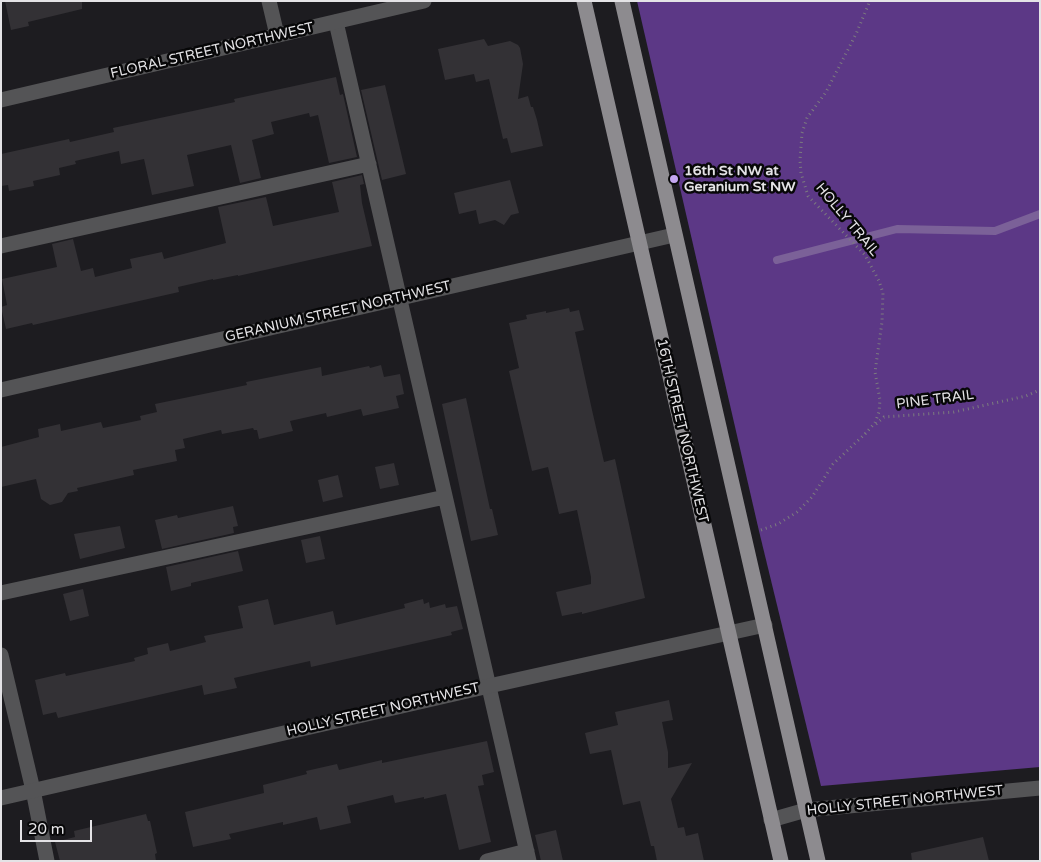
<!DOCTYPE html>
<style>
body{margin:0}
#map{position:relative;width:1041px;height:862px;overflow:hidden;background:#1d1c20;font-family:"Varela Round",sans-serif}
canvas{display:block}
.frame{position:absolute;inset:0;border:2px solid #e4e3e6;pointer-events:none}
.scale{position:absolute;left:20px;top:820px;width:72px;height:22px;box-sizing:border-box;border:2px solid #e4e3e6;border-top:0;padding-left:6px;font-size:15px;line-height:18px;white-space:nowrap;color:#e4e3e6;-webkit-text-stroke:4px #070708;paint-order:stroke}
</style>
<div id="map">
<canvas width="1041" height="862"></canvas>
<div class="frame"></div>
<div class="scale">20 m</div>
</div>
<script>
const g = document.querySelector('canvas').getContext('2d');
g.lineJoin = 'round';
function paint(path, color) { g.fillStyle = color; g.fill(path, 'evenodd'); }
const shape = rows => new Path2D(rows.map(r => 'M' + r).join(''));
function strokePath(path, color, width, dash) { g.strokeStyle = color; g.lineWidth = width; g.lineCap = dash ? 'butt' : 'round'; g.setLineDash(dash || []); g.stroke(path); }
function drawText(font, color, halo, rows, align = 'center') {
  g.font = font + ' "Varela Round",sans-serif'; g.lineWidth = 5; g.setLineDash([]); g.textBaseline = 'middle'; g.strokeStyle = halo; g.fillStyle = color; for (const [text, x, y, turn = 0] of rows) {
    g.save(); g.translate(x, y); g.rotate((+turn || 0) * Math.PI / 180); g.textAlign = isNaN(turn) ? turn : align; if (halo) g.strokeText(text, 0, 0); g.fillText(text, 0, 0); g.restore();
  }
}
const forest = shape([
 [637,1,1040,1,1040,767,821,786,759,531]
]);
const stream = shape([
 [777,260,897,229,995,231,1040,214]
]);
const building = shape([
 [5,1,82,1,82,9,28,22,29,26,11,30],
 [484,39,488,46,510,41,518,45,520,48,523,64,518,99,528,96,531,107,533,107,537,120,543,146,511,153,507,138,503,139,489,79,476,82,474,74,445,80,438,49],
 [336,77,340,95,343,94,357,157,329,163,318,115,310,117,309,113,271,122,274,134,252,140,261,178,240,183,231,145,187,155,194,186,152,195,144,159,121,164,119,151,75,161,76,164,59,168,60,175,33,181,34,186,9,191,8,185,1,186,1,154,69,139,70,142,114,132,113,128,235,102,234,99],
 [385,85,406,174,382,180,361,90],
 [362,175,364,184,360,185,362,203,372,246,238,276,238,275,213,280,213,279,178,287,179,292,33,325,32,323,6,329,1,307,7,305,2,279,57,267,52,244,73,239,81,271,93,268,95,277,132,268,130,259,162,252,164,259,226,243,218,207,266,197,273,226,339,212,332,182],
 [510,180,519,213,511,215,504,225,495,220,479,224,476,210,459,214,454,193],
 [569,308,570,312,579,310,584,330,575,332,592,410,604,462,615,459,645,598,582,614,582,612,562,616,556,592,591,584,591,577,577,510,559,514,548,467,532,471,509,371,519,368,509,323,527,319,526,315,546,311,546,313],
 [381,365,384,377,400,374,404,394,396,396,399,408,363,416,361,409,327,417,326,413,290,421,293,431,259,439,257,430,254,430,253,428,222,434,221,430,183,439,185,448,175,450,177,461,133,470,134,475,77,488,78,491,68,493,62,502,50,505,41,499,36,479,1,487,1,447,39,437,38,429,60,424,61,431,101,422,103,428,141,420,140,416,157,412,155,404,247,385,246,382,321,367,322,376,369,366,370,368],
 [466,398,490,509,492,509,498,535,471,541,442,404],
 [394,463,399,485,380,489,375,467],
 [338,475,343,497,323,502,318,480],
 [233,506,238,526,233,527,234,533,162,549,155,520,177,515,178,518],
 [120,526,125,548,80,559,74,534],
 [320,536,325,559,306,563,301,540],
 [238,551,243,571,191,583,191,586,171,591,166,567],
 [83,589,89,616,70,621,63,594],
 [268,599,274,625,333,611,336,625,405,608,404,604,423,599,424,604,429,602,430,608,445,604,446,608,457,606,463,629,451,632,452,635,311,667,310,661,234,678,237,688,204,695,202,685,58,718,56,712,43,715,35,680,65,673,66,676,135,661,134,658,148,654,147,648,168,643,170,651,206,642,204,636,243,628,238,606],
 [669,700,673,720,662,722,668,752,668,768,692,763,671,799,678,828,684,827,686,836,698,833,704,861,657,861,654,846,651,846,640,801,623,805,611,750,590,754,585,733,618,725,615,712],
 [487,741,494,772,482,775,484,785,478,786,491,842,459,850,446,794,424,799,424,797,395,803,393,795,347,806,351,823,320,830,317,817,283,825,283,822,229,834,231,839,193,847,185,812,264,793,263,785,307,774,306,771,337,764,339,770,382,760,382,763],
 [146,814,148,821,150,821,157,853,155,854,156,861,60,861,55,842,75,837,74,831],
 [556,830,563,861,541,861,535,835],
 [983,837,989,861,912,861,911,853]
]);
const path = shape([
 [876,424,884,417,954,412,1026,396,1040,390],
 [865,434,875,423,879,412,880,400,875,372,882,322,883,293,879,281,865,255,808,196,801,173,800,160,802,133,807,118,826,92,856,34,870,1],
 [761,530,778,524,797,512,812,497,833,464,866,433]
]);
const lane = shape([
 [336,22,529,861],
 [1,246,369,164],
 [1,593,445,497],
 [1,655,33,790,47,861],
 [487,861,527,851]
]);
const street = shape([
 [269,1,277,35],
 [1,100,424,1],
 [1,390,674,235],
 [1,798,489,686,765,625],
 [771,820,806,810,1040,788]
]);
const primary = shape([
 [584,1,781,861],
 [622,1,818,861]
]);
const markers = [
 [674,179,5,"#c5a7f1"]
];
const streetNames = [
 ["FLORAL STREET NORTHWEST",212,51,-13],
 ["HOLLY TRAIL",847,220,50],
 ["GERANIUM STREET NORTHWEST",338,312,-13],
 ["PINE TRAIL",935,400,-7],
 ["16TH STREET NORTHWEST",682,431,77],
 ["HOLLY STREET NORTHWEST",383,710,-13],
 ["HOLLY STREET NORTHWEST",905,801,-6]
];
const poiNames = [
 ["16th St NW at",684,171],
 ["Geranium St NW",684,187]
];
paint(forest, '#5c3886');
strokePath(stream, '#7b6198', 8);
paint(building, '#333135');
strokePath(path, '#7c7b7f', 3, [1, 4]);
strokePath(lane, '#545456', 15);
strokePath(street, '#545456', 15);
strokePath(primary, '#8d8b8f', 15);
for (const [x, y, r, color] of markers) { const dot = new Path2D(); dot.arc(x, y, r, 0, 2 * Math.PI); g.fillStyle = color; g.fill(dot); strokePath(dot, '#070708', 2); }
drawText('14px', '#e4e3e6', '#070708', streetNames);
drawText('bold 14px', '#e4e3e6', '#070708', poiNames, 'left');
</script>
